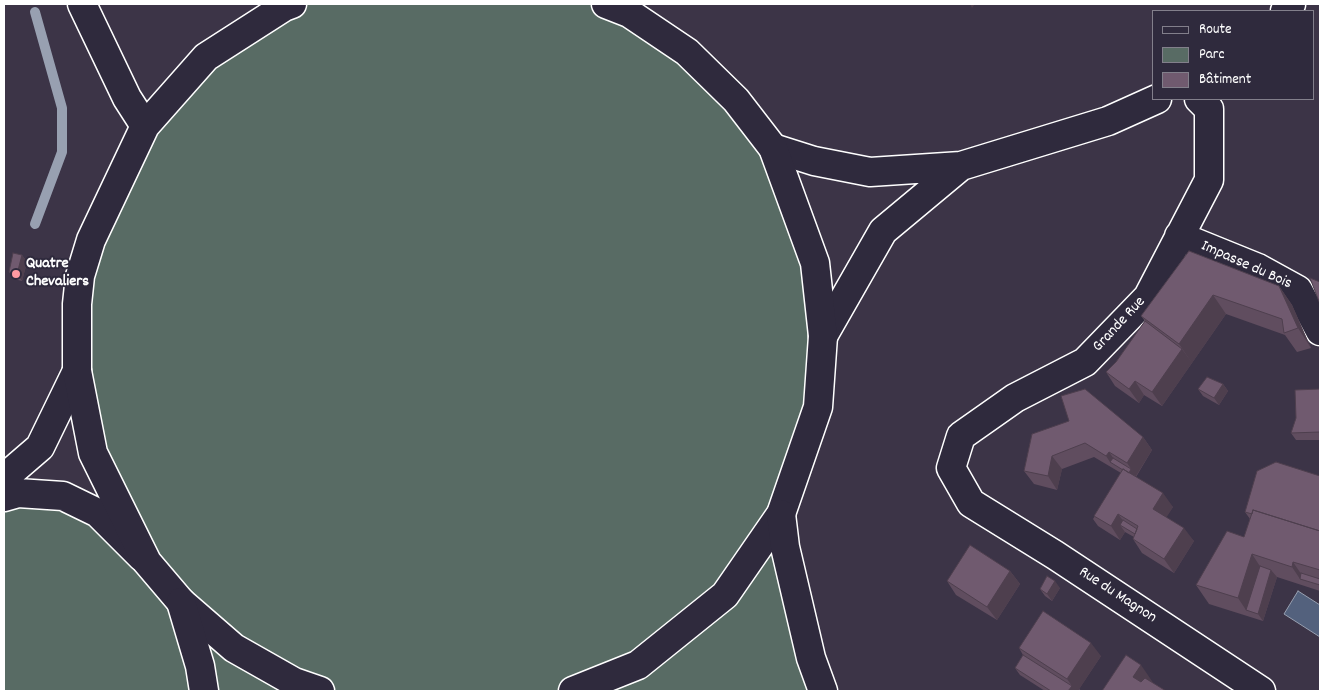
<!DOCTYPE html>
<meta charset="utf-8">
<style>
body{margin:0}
#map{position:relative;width:1324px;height:695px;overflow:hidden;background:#3c3447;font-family:Dekko,sans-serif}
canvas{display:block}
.frame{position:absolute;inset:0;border:5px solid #fff;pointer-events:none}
.legend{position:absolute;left:1152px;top:10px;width:162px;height:90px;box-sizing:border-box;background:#2f2a3d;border:1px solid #827f8b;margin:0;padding:6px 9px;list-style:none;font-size:15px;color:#fff}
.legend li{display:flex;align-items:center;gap:10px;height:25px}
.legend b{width:25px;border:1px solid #827f8b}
</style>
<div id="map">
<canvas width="1324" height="695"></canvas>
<div class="frame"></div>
<ul class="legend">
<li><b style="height:6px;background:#2f2a3d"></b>Route</li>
<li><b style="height:14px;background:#586b64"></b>Parc</li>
<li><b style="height:14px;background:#705a6f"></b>Bâtiment</li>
</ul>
</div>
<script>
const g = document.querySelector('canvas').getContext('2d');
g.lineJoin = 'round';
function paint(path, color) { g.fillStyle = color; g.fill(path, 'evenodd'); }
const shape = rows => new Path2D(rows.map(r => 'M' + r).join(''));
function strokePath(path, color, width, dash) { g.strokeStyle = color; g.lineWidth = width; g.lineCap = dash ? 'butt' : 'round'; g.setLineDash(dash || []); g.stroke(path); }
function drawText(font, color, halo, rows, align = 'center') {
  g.font = font + ' Dekko,sans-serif'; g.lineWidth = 4; g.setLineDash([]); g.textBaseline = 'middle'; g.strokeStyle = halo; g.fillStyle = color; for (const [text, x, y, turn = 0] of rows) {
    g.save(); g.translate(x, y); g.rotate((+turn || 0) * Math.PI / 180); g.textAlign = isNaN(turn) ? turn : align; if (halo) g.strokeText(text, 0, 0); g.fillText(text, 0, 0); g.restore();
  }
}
const green = shape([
 [293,4,606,4,629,13,773,148,823,336,781,514,823,691,4,691,4,497,63,496,146,561,93,453,78,305,145,126,207,58]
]);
const water = shape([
 [1298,591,1320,605,1320,637,1284,614,1298,591]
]);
const stream = shape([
 [35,224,62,152,62,108,35,12]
]);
const minor = shape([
 [1199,99,1209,109,1209,180,1148,297,1085,362,1015,398,961,436,951,468,971,503,1055,555,1261,691],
 [1179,236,1258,268,1298,290,1320,331],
 [4,474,11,472,40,447,77,371],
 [4,497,18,493,63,496,98,513,142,557]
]);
const tertiary = shape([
 [1285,11,1291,4],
 [773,148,814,161,870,172,961,166,1108,121,1157,99],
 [823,336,883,231,961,166]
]);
const secondary = shape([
 [82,4,127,98,145,126],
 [292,4,284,7,206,57,145,126,91,240,80,276,77,304,77,371,93,453,147,562,181,602,234,648,294,682,320,691],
 [573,691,638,665,725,595,781,514,818,407,823,336,815,263,773,148,736,100,687,52,629,13,606,4]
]);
const trunk = shape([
 [781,514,785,547,811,658,823,691],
 [181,602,200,666,204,691]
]);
const wall = shape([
 [1189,251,1279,286,1292,305,1311,348,1297,352,1285,335,1226,314,1162,406,1144,395,1139,403,1115,386,1106,372,1116,362,1145,321,1141,316],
 [22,255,27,262,22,281,14,279,9,272],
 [1223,384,1228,391,1219,405,1203,396,1198,389],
 [1320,389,1320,440,1296,440,1291,433],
 [1032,434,1143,437,1152,450,1136,477,1173,507,1166,517,1194,541,1174,573,1142,553,1133,539,1134,537,1125,532,1120,540,1098,526,1093,519,1121,473,1094,457,1062,469,1057,490,1034,484,1024,471],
 [1320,476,1320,591,1277,577,1263,621,1209,604,1196,585,1244,537,1250,519,1245,512],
 [1010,571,1020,584,997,620,956,595,947,581],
 [1060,588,1052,601,1045,596,1040,589],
 [1019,648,1101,656,1079,689,1082,691,1045,691,1020,675,1015,668,1023,655]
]);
const shadedWall = shape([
 [970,4,975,4,972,8],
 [22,255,27,262,22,281,17,274],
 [1279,286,1292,305,1311,348,1298,328],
 [1213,295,1226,314,1192,363,1179,344],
 [1182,349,1192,363,1162,406,1152,392],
 [1135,381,1144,395,1139,403,1129,389],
 [1223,384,1228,391,1219,405,1214,398],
 [1143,437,1152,450,1136,476,1127,463],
 [1109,452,1118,465,1110,462,1106,456],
 [1052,456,1062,469,1057,490,1048,476],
 [1131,469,1136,476,1129,474],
 [1163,493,1173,507,1163,523,1153,509],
 [1118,514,1128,527,1120,525,1125,532,1120,540,1111,526],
 [1184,528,1194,541,1174,573,1164,559],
 [1252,554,1265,574,1246,610,1238,598],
 [1293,562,1306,581,1300,579,1292,567],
 [1271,570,1277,577,1263,621,1258,614],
 [1010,571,1020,584,997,620,987,607],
 [1055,581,1060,588,1052,601,1047,594],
 [1091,643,1101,656,1078,691,1068,691,1072,686,1067,679],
 [1141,665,1154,684,1149,691,1133,677]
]);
const building = shape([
 [1189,251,1279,286,1298,328,1284,333,1282,319,1213,295,1179,344,1141,316,1189,251],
 [13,253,22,255,17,274,9,272,13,253],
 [1310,278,1320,282,1320,304,1310,278],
 [1145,321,1182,349,1152,392,1135,381,1129,389,1106,372,1116,362,1145,321],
 [1207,377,1223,384,1214,398,1198,389,1207,377],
 [1085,389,1143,437,1127,463,1109,452,1106,456,1085,443,1052,456,1048,476,1024,471,1032,434,1069,421,1061,396,1085,389],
 [1320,389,1320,432,1291,433,1296,418,1295,390,1320,389],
 [1113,458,1131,469,1129,473,1123,469,1123,470,1110,462,1113,458],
 [1276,462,1320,476,1320,531,1253,510,1252,514,1245,512,1257,471,1276,462],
 [1123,469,1163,493,1153,509,1184,528,1164,559,1133,539,1138,526,1118,514,1111,526,1094,516,1123,469],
 [1253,510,1320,531,1320,570,1293,562,1292,567,1252,554,1238,598,1196,585,1227,531,1244,537,1253,510],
 [1123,520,1137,529,1135,534,1120,525,1123,520],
 [970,545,1010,571,987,607,947,581,970,545],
 [1260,566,1271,570,1258,614,1246,610,1260,566],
 [1301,573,1320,579,1320,585,1300,579,1301,573],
 [1047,576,1055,581,1047,594,1040,589,1047,576],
 [1043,611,1091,643,1067,679,1019,648,1043,611],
 [1023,655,1072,686,1068,691,1051,691,1015,668,1023,655],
 [1126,655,1141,665,1133,677,1141,682,1145,678,1166,691,1102,691,1126,655]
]);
const markers = [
 [16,274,5,"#ff9aa2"]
];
const poiNames = [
 ["Quatre",26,265],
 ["Chevaliers",26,283]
];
const streetNames = [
 ["Impasse du Bois",1246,266,24],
 ["Grande Rue",1120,325,-47],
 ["Rue du Magnon",1117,596,33]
];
paint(green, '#586b64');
paint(water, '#53617d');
strokePath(water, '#98a0b1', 1);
strokePath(stream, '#98a0b1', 10);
strokePath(minor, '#fff', 31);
strokePath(tertiary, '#fff', 31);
strokePath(secondary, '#fff', 31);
strokePath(trunk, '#fff', 31);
strokePath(minor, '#2f2a3d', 28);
strokePath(tertiary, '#2f2a3d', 28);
strokePath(secondary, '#2f2a3d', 28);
strokePath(trunk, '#2f2a3d', 28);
paint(wall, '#604d5f');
paint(shadedWall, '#4e3f4e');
paint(building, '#705a6f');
strokePath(building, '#4e3f4e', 1);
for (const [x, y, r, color] of markers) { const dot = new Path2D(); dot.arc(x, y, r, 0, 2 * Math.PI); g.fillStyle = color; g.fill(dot); strokePath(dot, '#2f2a3d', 2); }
drawText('bold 16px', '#fff', '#2f2a3d', poiNames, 'left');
drawText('16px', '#fff', '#2f2a3d', streetNames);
</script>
